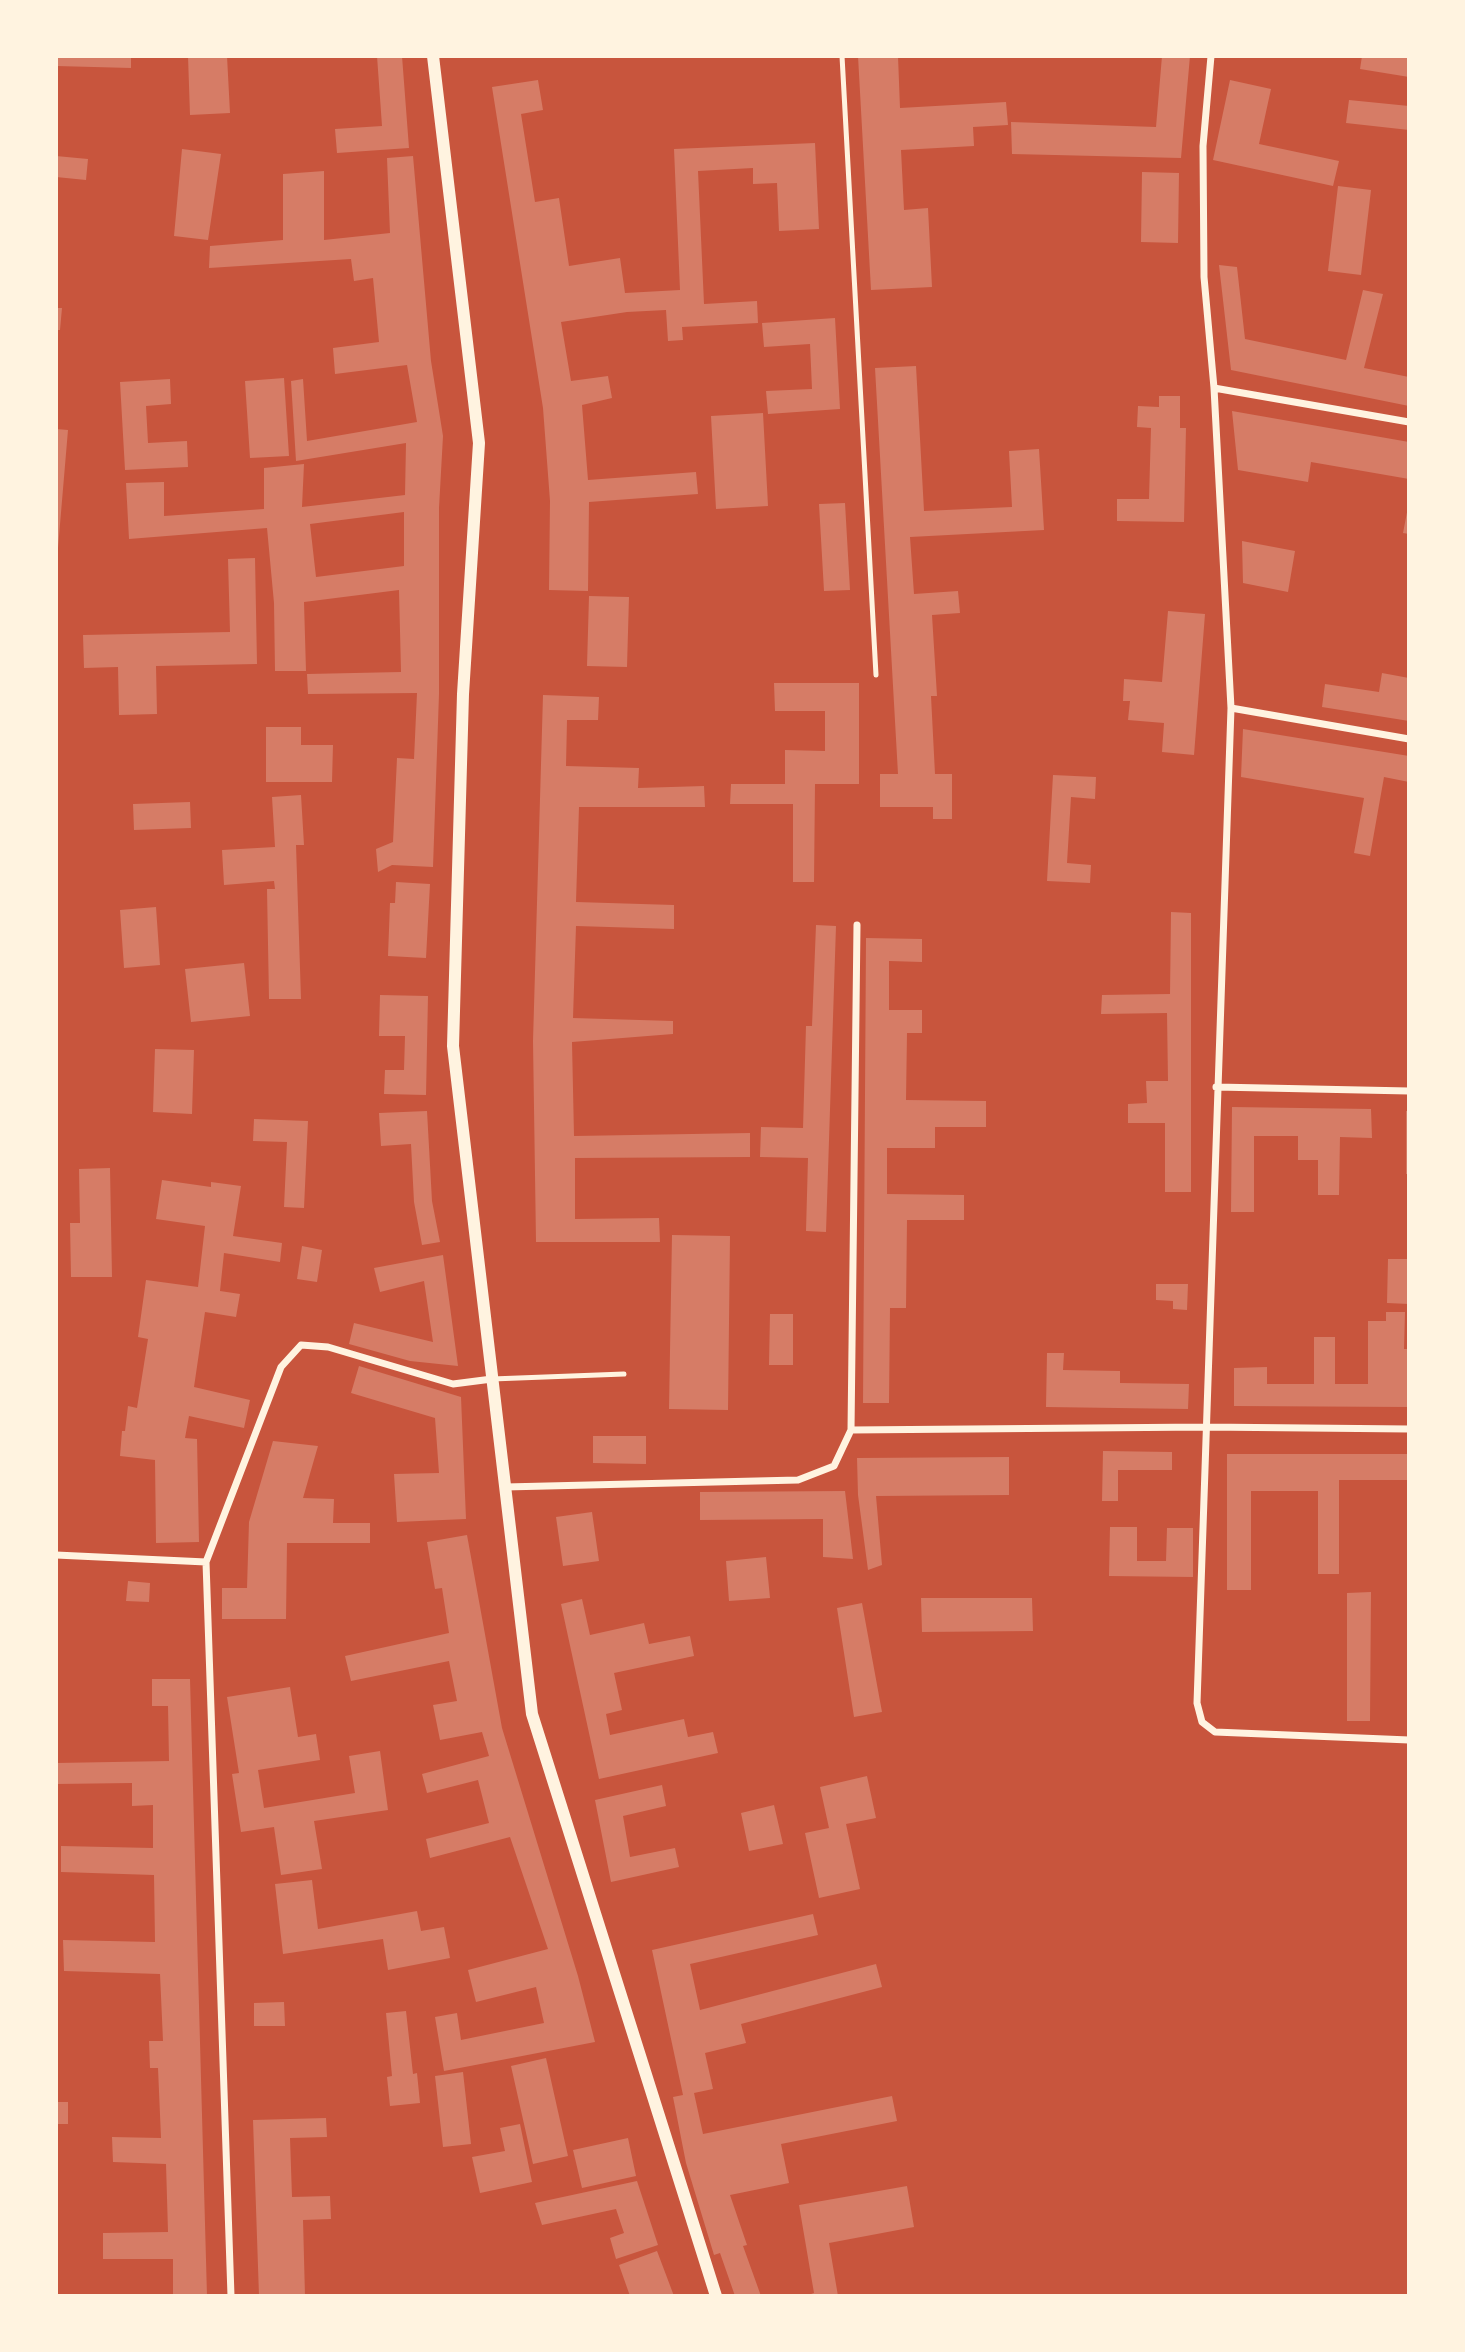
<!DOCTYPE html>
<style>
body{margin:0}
#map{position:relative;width:1465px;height:2352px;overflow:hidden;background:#c8553d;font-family:Barlow,sans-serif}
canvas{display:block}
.frame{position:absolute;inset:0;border:58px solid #fff3e0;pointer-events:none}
</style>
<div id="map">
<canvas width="1465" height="2352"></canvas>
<div class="frame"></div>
</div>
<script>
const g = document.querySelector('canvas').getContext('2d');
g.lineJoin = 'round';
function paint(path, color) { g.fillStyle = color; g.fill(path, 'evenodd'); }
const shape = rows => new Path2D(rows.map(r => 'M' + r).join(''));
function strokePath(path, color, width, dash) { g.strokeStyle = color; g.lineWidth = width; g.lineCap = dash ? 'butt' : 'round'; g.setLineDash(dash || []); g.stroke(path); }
const building = shape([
 [56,56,131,56,131,68,56,66],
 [188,56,227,56,230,113,190,115],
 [377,56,402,56,409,148,337,153,335,129,382,126],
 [858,56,898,56,900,108,1006,102,1008,125,973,127,974,146,901,150,904,210,928,208,932,287,871,290],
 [1162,56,1190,56,1181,158,1012,154,1011,122,1156,127],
 [1362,56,1409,56,1409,77,1360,69],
 [538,80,543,110,521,114,535,202,559,198,569,266,620,258,625,293,680,290,674,149,815,143,819,229,779,231,777,183,753,184,753,168,698,171,704,304,757,301,758,323,682,327,683,340,668,341,666,310,627,312,561,322,571,381,608,376,612,398,582,405,588,480,696,472,698,494,589,502,588,591,549,590,550,501,543,408,492,87],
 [1230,80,1271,89,1259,144,1339,161,1333,186,1213,160],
 [1349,100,1409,106,1409,130,1346,123],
 [182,149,221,154,208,240,174,236],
 [56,156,88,159,86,180,56,177],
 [413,156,431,361,443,436,439,508,439,694,433,867,392,865,378,872,376,849,393,842,397,758,414,759,417,693,308,694,307,674,401,672,399,590,304,602,306,671,275,671,274,603,267,528,129,539,126,483,164,482,164,516,264,509,264,468,304,464,302,507,405,495,406,443,296,461,291,381,303,379,307,441,417,422,407,365,335,374,333,348,379,342,373,278,354,281,351,259,209,268,210,246,283,240,283,174,324,171,324,240,390,233,387,158],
 [404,512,404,566,316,577,310,524],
 [1142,172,1179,173,1178,243,1141,242],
 [1338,186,1371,190,1361,275,1328,271],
 [1219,265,1237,267,1245,339,1346,360,1363,290,1383,294,1364,368,1409,377,1409,406,1231,370],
 [56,308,62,308,60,330,56,330],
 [835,318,840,409,768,414,766,391,812,389,810,344,764,347,762,323],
 [916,366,924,511,1012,507,1009,451,1039,449,1044,530,910,537,914,594,958,591,960,613,932,615,937,696,931,696,935,774,952,774,952,819,933,819,933,807,880,807,880,774,898,774,875,368],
 [284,378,289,456,250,458,245,381],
 [170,379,171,404,146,406,148,443,187,441,188,467,125,470,120,382],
 [1159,396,1180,396,1180,428,1186,428,1184,522,1117,521,1117,499,1149,499,1151,428,1137,427,1138,406,1159,407],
 [1232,411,1409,442,1409,479,1311,462,1308,482,1238,470],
 [763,413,768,506,716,509,711,416],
 [56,429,68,430,58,548,56,548],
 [845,503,850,590,824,591,819,504],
 [1408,507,1409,507,1409,534,1403,533],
 [1242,541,1295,551,1288,592,1243,583],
 [255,558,257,664,156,666,157,714,119,715,118,667,84,668,83,635,230,632,228,559],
 [589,596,629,597,627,667,587,666],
 [1168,611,1205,614,1194,755,1162,752,1164,723,1128,720,1130,701,1123,701,1124,679,1162,682],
 [1382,673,1409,678,1409,721,1322,707,1325,684,1379,692],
 [774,683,859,683,859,784,815,784,814,882,793,882,793,804,730,804,731,784,785,784,785,750,825,751,825,711,775,711],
 [543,695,599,697,598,720,567,720,566,766,639,768,638,788,704,786,705,807,579,807,576,902,674,905,674,929,576,926,573,1018,673,1021,673,1034,572,1042,574,1136,750,1133,750,1157,575,1158,575,1219,659,1218,660,1242,536,1242,533,1041],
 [266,727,301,727,301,745,333,745,332,782,266,782],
 [1243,729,1409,756,1409,782,1384,777,1370,856,1354,853,1364,798,1241,777],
 [1053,775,1096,777,1095,799,1071,797,1067,863,1091,865,1090,883,1047,881],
 [301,795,304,845,296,845,301,999,269,999,267,889,275,889,274,881,224,885,222,850,275,847,272,797],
 [190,802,191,828,134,830,133,804],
 [396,882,430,884,426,958,388,956,390,903,395,903],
 [156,907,160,965,124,968,120,910],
 [1171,912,1191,913,1191,1192,1165,1192,1165,1123,1128,1123,1128,1104,1147,1103,1146,1081,1168,1081,1167,1013,1101,1014,1102,995,1170,994],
 [816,925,836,926,826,1232,806,1231,808,1158,760,1157,761,1127,803,1128,806,1026,812,1026],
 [866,938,922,939,922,962,889,961,889,1010,922,1010,922,1033,907,1033,906,1100,986,1101,986,1127,935,1127,935,1148,887,1148,887,1194,964,1195,964,1220,907,1220,906,1308,890,1308,889,1403,863,1403],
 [244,963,250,1016,191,1022,185,969],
 [380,995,428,996,426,1095,384,1094,385,1070,404,1070,405,1036,379,1036],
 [155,1049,194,1050,192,1114,153,1112],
 [1232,1107,1371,1109,1372,1138,1340,1137,1339,1195,1318,1195,1318,1160,1298,1160,1298,1136,1254,1136,1254,1212,1231,1212],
 [427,1111,432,1201,440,1242,422,1245,414,1202,411,1144,381,1146,379,1113],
 [1406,1111,1409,1111,1409,1174,1406,1174],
 [254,1119,308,1121,304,1208,284,1207,287,1142,253,1141],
 [110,1168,112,1277,71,1277,70,1223,80,1223,79,1169],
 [162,1180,211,1187,211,1182,241,1186,233,1236,282,1243,280,1262,224,1253,220,1291,240,1294,236,1317,205,1312,194,1387,250,1400,244,1428,189,1416,185,1438,197,1439,199,1542,156,1543,155,1460,120,1456,122,1431,125,1431,128,1406,137,1408,148,1339,138,1337,146,1280,198,1287,205,1226,156,1219],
 [672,1235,730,1236,728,1410,669,1409],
 [302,1246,322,1250,317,1282,297,1279],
 [443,1255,458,1366,410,1361,349,1344,354,1323,433,1342,424,1281,380,1292,374,1268],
 [1388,1259,1409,1259,1409,1304,1387,1303],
 [1156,1284,1188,1284,1187,1310,1173,1309,1173,1301,1156,1300],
 [1386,1312,1405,1312,1404,1349,1409,1349,1409,1407,1234,1406,1234,1368,1267,1367,1267,1384,1314,1384,1314,1337,1335,1337,1335,1384,1368,1384,1368,1321,1386,1321],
 [770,1314,793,1314,793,1365,769,1365],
 [1047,1353,1064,1353,1063,1370,1120,1371,1120,1383,1189,1384,1188,1409,1046,1407],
 [359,1366,461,1397,466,1519,397,1522,394,1474,439,1473,435,1418,351,1393],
 [593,1436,646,1436,646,1464,593,1463],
 [273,1441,318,1446,303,1498,334,1499,333,1523,370,1523,370,1543,287,1543,286,1619,222,1619,222,1588,247,1588,249,1522],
 [1103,1451,1172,1452,1172,1470,1118,1470,1118,1501,1102,1501],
 [1227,1454,1409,1454,1409,1480,1339,1480,1339,1574,1318,1574,1318,1491,1251,1491,1251,1590,1227,1590],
 [1009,1457,1009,1495,876,1496,882,1565,868,1570,858,1495,857,1458],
 [845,1491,853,1559,823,1557,823,1519,700,1520,700,1492],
 [592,1512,599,1561,563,1566,556,1517],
 [1110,1527,1137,1527,1137,1561,1166,1561,1167,1528,1193,1528,1193,1577,1109,1576],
 [467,1535,502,1728,578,1976,595,2042,444,2071,435,2017,457,2013,461,2040,544,2023,536,1987,476,2002,468,1970,548,1949,510,1837,430,1858,426,1839,489,1823,478,1780,427,1793,422,1774,489,1756,482,1732,440,1740,433,1705,457,1701,449,1661,351,1681,345,1656,449,1633,442,1588,435,1589,427,1542],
 [766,1557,770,1598,729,1601,726,1561],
 [128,1581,150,1583,149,1602,126,1601],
 [1371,1592,1370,1721,1347,1721,1347,1593],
 [921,1598,1032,1598,1033,1631,922,1632],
 [582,1599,590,1635,644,1623,649,1644,690,1636,694,1656,614,1673,622,1710,606,1714,610,1735,684,1719,688,1737,713,1732,718,1753,599,1779,561,1604],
 [862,1603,882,1712,854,1717,837,1608],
 [152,1679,190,1679,207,2296,173,2296,173,2259,103,2259,103,2233,168,2232,166,2164,113,2162,112,2137,161,2138,158,2068,150,2068,149,2041,163,2041,160,1974,64,1971,63,1940,155,1942,154,1875,61,1872,61,1846,153,1848,153,1805,132,1806,132,1783,56,1784,56,1763,169,1761,168,1706,152,1706],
 [290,1687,298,1737,316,1734,320,1760,258,1770,264,1808,355,1793,349,1756,380,1751,388,1810,314,1821,322,1869,281,1875,274,1827,241,1832,232,1774,239,1773,227,1697],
 [867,1776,876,1818,846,1824,860,1889,819,1898,805,1833,829,1828,820,1787],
 [662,1785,666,1806,623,1816,630,1857,675,1848,679,1867,611,1882,595,1800],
 [774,1805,783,1844,749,1851,741,1813],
 [312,1880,318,1929,417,1911,421,1931,444,1927,450,1958,388,1970,383,1939,283,1954,275,1884],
 [813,1914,818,1935,690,1964,700,2010,876,1964,882,1987,741,2024,746,2043,705,2053,713,2089,694,2093,703,2134,892,2096,897,2121,781,2144,789,2183,730,2195,747,2245,743,2246,761,2296,735,2296,720,2253,714,2255,686,2163,673,2097,683,2095,652,1950],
 [284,2002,285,2026,254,2026,254,2003],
 [406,2011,413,2074,417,2073,420,2103,390,2106,387,2077,392,2076,386,2013],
 [546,2058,568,2156,533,2164,511,2066],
 [463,2072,471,2144,443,2147,435,2076],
 [56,2102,68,2102,68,2124,56,2124],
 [326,2118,327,2137,290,2138,292,2197,330,2196,331,2219,303,2220,305,2296,259,2296,253,2120],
 [520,2124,532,2182,480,2193,472,2157,505,2151,500,2128],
 [628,2138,636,2176,582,2188,573,2150],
 [637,2181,658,2245,616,2259,610,2238,624,2233,616,2209,542,2225,535,2203],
 [907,2186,914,2227,829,2243,838,2296,805,2296,814,2293,799,2205],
 [657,2251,674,2296,630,2296,619,2265]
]);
const service = shape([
 [842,56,876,675],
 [492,1379,624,1374]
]);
const minor = shape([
 [1211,56,1203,146,1204,277,1214,388,1231,708,1197,1703,1202,1722,1215,1732,1409,1740],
 [1214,388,1409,422],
 [1231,708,1409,739],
 [1216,1087,1409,1091],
 [851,1430,1205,1427,1409,1429],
 [505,1487,798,1480,834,1466,851,1430,857,925],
 [56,1555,206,1562,231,2296],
 [206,1562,281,1367,301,1345,328,1347,453,1384,492,1379]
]);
const tertiary = shape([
 [433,56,479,443,463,694,453,1046,532,1714,716,2296]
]);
paint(building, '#d67c66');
strokePath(service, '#fff3e0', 5);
strokePath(minor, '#fff3e0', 7);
strokePath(tertiary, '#fff3e0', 12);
</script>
